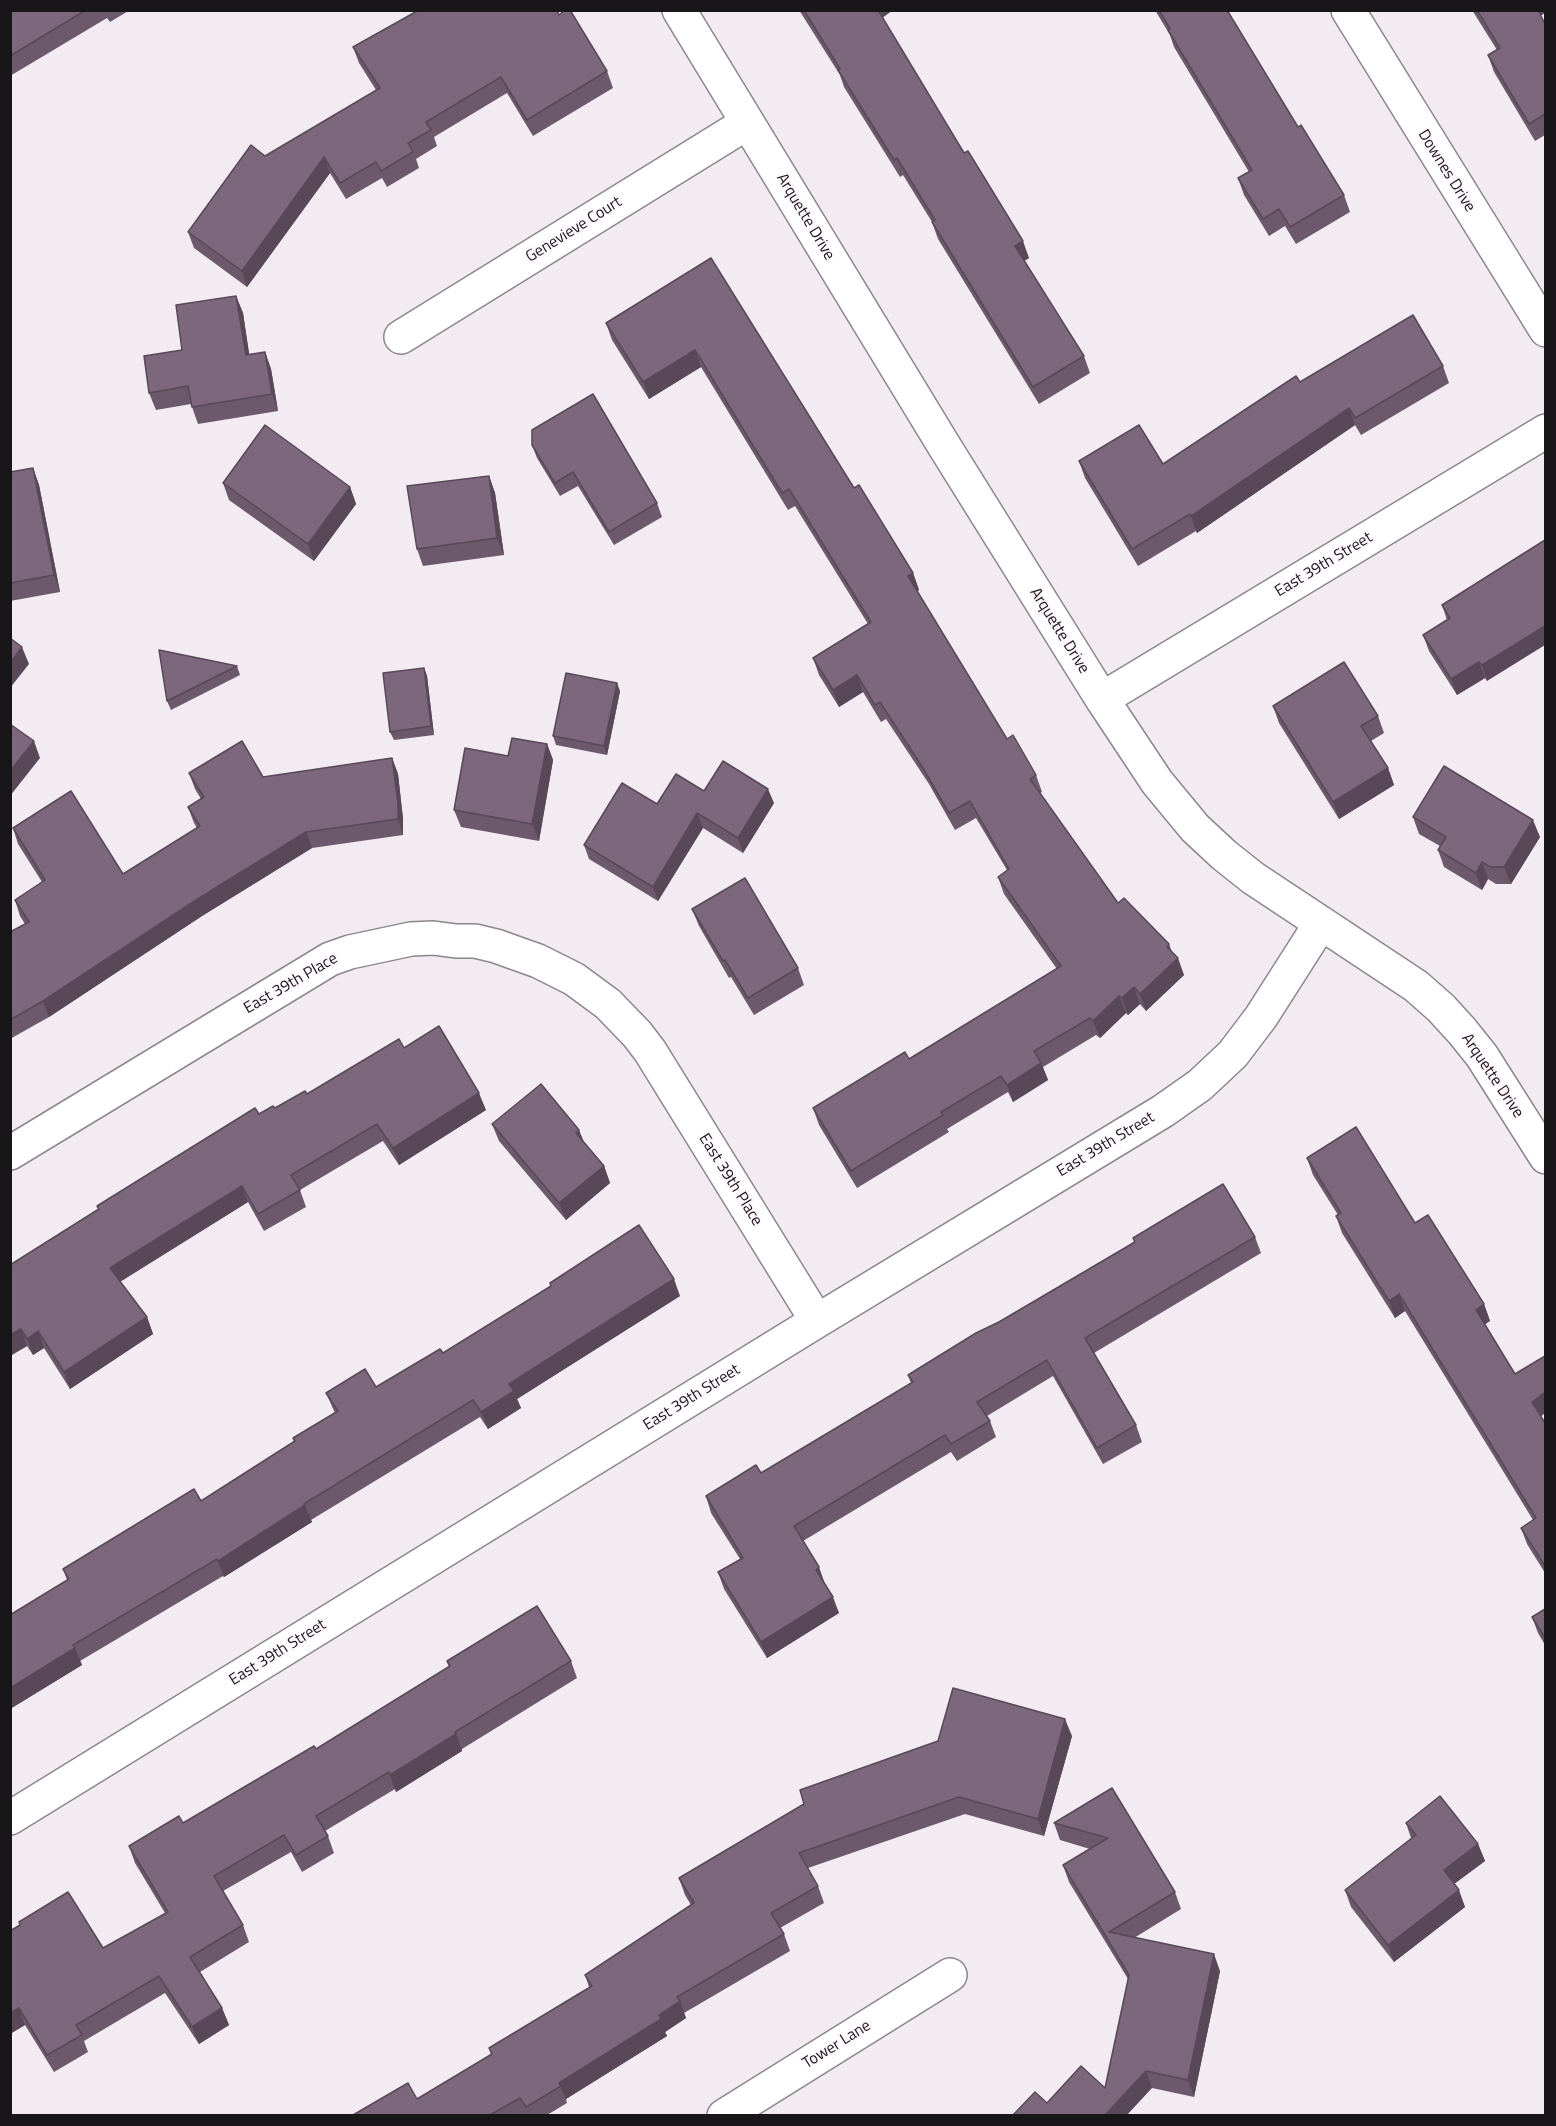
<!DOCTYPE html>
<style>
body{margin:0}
#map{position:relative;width:1556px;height:2126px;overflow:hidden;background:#f2ebf2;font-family:"Titillium Web",sans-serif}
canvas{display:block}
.frame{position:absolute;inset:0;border:12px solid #181618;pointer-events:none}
</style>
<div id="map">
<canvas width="1556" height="2126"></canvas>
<div class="frame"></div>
</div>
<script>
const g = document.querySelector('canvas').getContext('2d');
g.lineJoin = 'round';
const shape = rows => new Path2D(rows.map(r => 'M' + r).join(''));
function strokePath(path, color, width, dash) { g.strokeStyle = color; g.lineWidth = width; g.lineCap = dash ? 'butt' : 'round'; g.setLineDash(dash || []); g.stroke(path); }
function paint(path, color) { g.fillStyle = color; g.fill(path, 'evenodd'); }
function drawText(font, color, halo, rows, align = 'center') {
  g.font = font + ' "Titillium Web",sans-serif'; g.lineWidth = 4.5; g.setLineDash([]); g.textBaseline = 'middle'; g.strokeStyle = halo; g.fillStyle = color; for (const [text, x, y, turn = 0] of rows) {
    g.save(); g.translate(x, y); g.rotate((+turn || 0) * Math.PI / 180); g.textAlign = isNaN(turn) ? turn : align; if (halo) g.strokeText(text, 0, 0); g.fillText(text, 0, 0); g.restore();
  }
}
const minor = shape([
 [679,10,943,444,1102,699,1157,782,1195,828,1224,855,1253,878,1416,986,1441,1008,1462,1031,1482,1056,1546,1157],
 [1348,10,1546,330],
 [401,337,747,123],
 [1102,699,1546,431],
 [10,1153,330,959,350,952,411,939,433,938,456,941,475,941,496,946,538,961,574,979,608,1004,637,1034,650,1051,817,1321],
 [10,1818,817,1321,1163,1111,1200,1085,1233,1054,1261,1017,1321,923],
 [724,2116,950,1975]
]);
const wall = shape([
 [10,10,130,10,110,22,107,18,10,76],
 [799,10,893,10,882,18,1029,258,1024,261,1084,356,1090,373,1039,404,938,239,932,222,903,175,900,177,844,87,840,75],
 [1155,10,1227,10,1298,127,1344,195,1350,212,1296,244,1285,226,1269,236,1244,195,1238,178,1249,172,1174,47,1170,35],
 [1472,10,1545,10,1545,13,1541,15,1545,24,1545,135,1535,141,1494,72,1488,55,1497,50],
 [559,15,607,71,613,88,533,136,507,93,434,137,437,146,416,159,419,168,387,187,382,178,346,199,330,173,247,287,194,248,188,232,265,156,376,90,359,63,353,47],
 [711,258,854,488,913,573,919,590,917,591,1007,739,1036,775,1042,792,1040,793,1118,903,1172,951,1184,975,1146,1011,1140,1004,1128,1015,1126,1013,1100,1038,1096,1035,1043,1067,1048,1080,1013,1102,1008,1092,947,1129,949,1132,857,1188,819,1125,813,1108,909,1059,1057,969,1004,894,998,877,1007,870,976,818,955,830,929,784,886,719,881,722,863,692,839,707,819,675,813,658,868,624,795,506,788,510,701,367,649,399,612,340,606,323],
 [236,296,243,313,249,355,265,352,271,369,278,411,198,424,191,404,156,410,149,393,182,350],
 [1443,366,1449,383,1361,435,1355,425,1197,533,1196,531,1138,566,1085,478,1079,461,1163,464,1300,382],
 [532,445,657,503,662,517,614,545,578,486,560,496,537,458],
 [33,468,39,485,60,592,10,601,10,472],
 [489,476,495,493,504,555,423,566,417,549],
 [223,483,350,487,356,504,314,561,229,500],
 [1545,540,1487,681,1485,678,1457,695,1429,651,1423,635,1447,620,1442,605],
 [237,666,240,675,171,710,167,701],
 [424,668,427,676,434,735,394,740,390,732],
 [620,691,607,755,556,745,553,736],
 [1273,706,1378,716,1384,733,1371,741,1388,768,1394,785,1339,819,1279,723],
 [547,744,553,760,539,841,461,827,454,810,508,756],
 [392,758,398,774,403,819,403,835,312,848,202,916,49,1017,10,1039,10,932,25,924,20,916,15,900,42,882,18,844,13,828,123,874,197,828,194,823,188,807,201,799,195,789,189,773,263,777],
 [704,791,774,803,743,853,703,828,658,901,589,859,584,845,657,804],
 [1413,817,1540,837,1511,884,1496,884,1488,879,1482,890,1444,867,1438,850,1440,846,1419,834],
 [692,909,798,968,804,985,754,1015,731,977,729,978,699,926],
 [404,1048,486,1110,399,1165,383,1141,300,1190,306,1207,264,1231,248,1202,120,1282,147,1317,153,1334,70,1389,44,1348,33,1355,27,1346,10,1356,10,1265,98,1209,97,1206,259,1114,307,1094],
 [492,1124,579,1130,584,1142,604,1166,610,1183,566,1220,499,1141],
 [1307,1158,1415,1223,1484,1304,1490,1321,1485,1324,1545,1423,1545,1573,1527,1544,1521,1528,1533,1520,1405,1311,1395,1318,1342,1233,1336,1216,1338,1215,1313,1175],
 [1255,1237,1261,1253,1094,1353,1136,1425,1142,1442,1103,1464,1053,1376,987,1416,990,1421,996,1437,957,1461,951,1452,803,1541,825,1584,839,1613,767,1658,724,1589,718,1572,740,1559,711,1513,706,1496,761,1473,911,1383,908,1375,1134,1242,1133,1238],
 [550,1283,680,1296,517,1399,521,1408,488,1429,480,1417,311,1520,312,1522,224,1577,223,1576,80,1661,82,1665,10,1709,10,1615,67,1580,63,1569,201,1501,294,1442,293,1438,335,1413,326,1393,376,1387,443,1353,551,1286],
 [1545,1609,1545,1645,1538,1633,1532,1617],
 [447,1661,571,1661,577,1678,462,1749,462,1751,396,1792,395,1789,325,1831,328,1836,334,1853,302,1872,291,1852,223,1891,243,1925,249,1942,200,1972,222,2008,229,2025,199,2044,165,1993,84,2041,88,2052,54,2072,25,2025,10,2034,10,1931,103,1948,165,1913,135,1863,129,1846,183,1823,316,1749,449,1667],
 [1072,1736,1044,1836,965,1814,808,1868,818,1886,824,1903,780,1928,784,1934,790,1951,684,2013,686,2018,665,2032,667,2036,566,2099,567,2103,547,2115,353,2115,417,2099,491,2054,489,2048,589,1987,585,1975,691,1905,685,1895,679,1878],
 [1112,1788,1175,1892,1181,1909,1134,1938,1220,1971,1194,2097,1152,2088,1047,2103,1105,2088,1128,1979,1069,1882,1063,1865,1090,1849,1060,1840,1054,1823],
 [1406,1823,1478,1844,1485,1861,1454,1884,1465,1907,1394,1962,1351,1907,1345,1890,1411,1838]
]);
const shadedWall = shape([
 [876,10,893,10,879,20],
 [1535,10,1545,10,1545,13,1538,17],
 [324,157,330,173,247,287,242,271],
 [1023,241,1029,258,1021,263,1015,246],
 [236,296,243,313,252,372,246,355],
 [695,350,701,367,649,399,643,382],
 [265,352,271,369,278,411,272,394],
 [1349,408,1355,425,1197,533,1191,516],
 [33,468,39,485,60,592,54,575],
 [489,476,495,493,504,555,497,538],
 [350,487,356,504,314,561,308,544],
 [913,573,919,590,914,593,908,576],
 [1545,626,1545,645,1487,681,1482,665],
 [22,647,29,664,10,688,10,663],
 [1479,662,1485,678,1457,695,1451,679],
 [424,668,427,676,434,735,431,726],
 [857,675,863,692,839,707,833,690],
 [617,683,620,691,607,755,604,746],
 [34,741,40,758,10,796,10,771],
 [547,744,553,760,539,841,532,824],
 [392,758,398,774,403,819,403,835,398,819],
 [1388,768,1394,785,1339,819,1333,802],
 [768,789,774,803,743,853,738,838],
 [697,813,703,828,658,901,653,887],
 [1533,820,1540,837,1511,884,1504,867],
 [306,832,312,848,202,916,49,1017,43,1001,196,900],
 [1482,862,1488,879,1482,890,1476,873],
 [1169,944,1175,961,1178,958,1184,975,1146,1011,1140,994],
 [1134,987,1140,1004,1128,1015,1122,998],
 [1119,996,1126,1013,1100,1038,1093,1021],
 [1041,1063,1048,1080,1013,1102,1007,1085],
 [479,1093,486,1110,399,1165,393,1148],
 [579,1130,585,1147,576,1133],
 [604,1166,610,1183,566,1220,559,1203],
 [242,1186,248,1202,116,1284,110,1268],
 [674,1279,680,1296,517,1399,521,1408,488,1429,481,1412,509,1384],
 [1399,1294,1405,1311,1395,1318,1389,1301],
 [1484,1304,1490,1321,1482,1326,1476,1310],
 [147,1317,153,1334,70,1389,64,1372],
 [21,1329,27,1346,10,1356,10,1335],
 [38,1331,44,1348,33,1355,27,1339],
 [1545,1392,1545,1413,1538,1419,1532,1402],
 [305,1505,312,1522,224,1577,218,1561],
 [819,1567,825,1584,822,1586,816,1570],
 [833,1597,839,1613,767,1658,761,1642],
 [75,1648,82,1665,10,1709,10,1688],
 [1065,1719,1072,1736,1044,1836,1038,1819],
 [456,1734,462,1751,396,1792,390,1775],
 [1478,1844,1485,1861,1450,1887,1444,1870],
 [1459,1890,1465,1907,1394,1962,1388,1945],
 [1214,1954,1220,1971,1194,2097,1188,2080],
 [680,2001,686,2018,665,2032,667,2036,566,2099,559,2083],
 [19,2008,25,2025,10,2034,10,2013],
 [222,2008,229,2025,199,2044,192,2027],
 [1146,2071,1152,2088,1127,2115,1105,2115]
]);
const building = shape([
 [10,10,86,10,10,56,10,10],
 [419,10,557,10,559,15,565,10,570,10,607,71,527,120,501,77,426,122,431,130,408,143,413,152,381,171,376,162,340,183,324,157,242,271,188,232,251,145,265,156,380,88,353,47,419,10],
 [804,10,878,10,964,153,968,151,1023,241,1015,246,1084,356,1033,387,932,222,935,220,897,158,894,160,838,70,840,69,804,10],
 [1159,10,1227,10,1298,127,1301,125,1344,195,1290,227,1279,209,1263,219,1238,178,1252,170,1168,30,1170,29,1159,10],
 [1477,10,1538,10,1545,24,1545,114,1529,124,1488,55,1500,48,1477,10],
 [711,258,854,488,859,485,913,573,908,576,1007,739,1013,735,1036,775,1030,779,1118,903,1124,898,1169,944,1167,947,1178,958,1140,994,1134,987,1122,998,1119,996,1093,1021,1090,1018,1034,1051,1041,1063,1007,1085,1001,1076,941,1112,943,1115,851,1171,813,1108,905,1052,909,1059,1061,966,998,877,1009,869,970,801,949,813,923,768,880,702,875,705,857,675,833,690,813,658,871,622,789,489,782,493,695,350,643,382,606,323,711,258],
 [236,296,246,355,265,352,272,394,192,407,188,386,149,393,144,356,182,350,176,305,236,296],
 [1413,315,1443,366,1355,418,1349,408,1191,516,1190,514,1132,549,1079,461,1139,425,1163,464,1296,376,1300,382,1413,315],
 [593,394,657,503,609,532,573,472,555,483,532,445,532,430,593,394],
 [265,425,350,487,308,544,223,483,265,425],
 [33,468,54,575,10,583,10,472,33,468],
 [489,476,497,538,417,549,407,486,489,476],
 [1545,540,1545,626,1482,665,1479,662,1451,679,1423,635,1450,618,1442,605,1545,540],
 [10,638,22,647,10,663,10,638],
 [159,650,237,666,167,701,159,650],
 [1344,662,1378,716,1361,726,1388,768,1333,802,1273,706,1344,662],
 [424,668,431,726,390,732,383,673,424,668],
 [566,673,617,683,604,746,553,736,566,673],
 [10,724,34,741,10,771,10,724],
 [512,738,547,744,532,824,454,810,465,748,508,756,512,738],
 [242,741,263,777,392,758,398,803,398,819,306,832,196,900,43,1001,10,1020,10,932,29,922,15,900,45,880,13,828,71,791,123,874,200,826,188,807,204,797,189,773,242,741],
 [723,761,768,789,738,838,697,813,653,887,584,845,622,783,657,804,676,774,704,791,723,761],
 [1444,766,1533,820,1504,867,1490,867,1482,862,1476,873,1438,850,1446,837,1413,817,1444,766],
 [745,878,798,968,748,998,725,960,723,961,692,909,745,878],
 [439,1026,479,1093,393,1148,377,1124,291,1175,300,1190,258,1214,242,1186,110,1268,147,1317,64,1372,38,1331,27,1339,21,1329,10,1335,10,1265,99,1209,97,1206,255,1108,259,1114,273,1106,275,1108,305,1091,307,1094,399,1039,404,1048,439,1026],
 [541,1084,579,1130,576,1133,604,1166,559,1203,492,1124,541,1084],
 [1356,1127,1415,1223,1428,1215,1484,1304,1476,1310,1515,1374,1545,1356,1545,1392,1532,1402,1545,1423,1545,1566,1521,1528,1536,1518,1399,1294,1389,1301,1336,1216,1341,1213,1307,1158,1356,1127],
 [1223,1184,1255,1237,1085,1338,1136,1425,1097,1448,1047,1360,977,1402,990,1421,951,1444,945,1435,794,1526,819,1567,816,1570,833,1597,761,1642,718,1572,743,1558,706,1496,756,1465,761,1473,913,1382,908,1375,976,1333,999,1322,1135,1242,1133,1238,1223,1184],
 [639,1225,674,1279,509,1384,514,1391,481,1412,473,1400,304,1504,305,1505,218,1561,217,1559,73,1645,75,1648,10,1688,10,1615,69,1579,63,1569,194,1489,201,1501,295,1441,293,1438,338,1411,326,1393,365,1369,376,1387,440,1349,443,1353,551,1286,550,1283,639,1225],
 [537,1606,571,1661,455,1732,456,1734,390,1775,389,1772,316,1816,328,1836,296,1855,284,1835,214,1876,243,1925,190,1957,222,2008,192,2027,159,1976,76,2025,82,2035,47,2055,19,2008,10,2013,10,1931,20,1925,19,1922,68,1892,103,1948,168,1912,129,1846,179,1816,183,1823,314,1746,316,1749,450,1666,447,1661,537,1606],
 [1545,1609,1545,1638,1532,1617,1545,1609],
 [953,1688,1065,1719,1038,1819,959,1797,799,1853,818,1886,771,1913,784,1934,677,1997,680,2001,659,2015,661,2019,559,2083,561,2086,526,2107,520,2098,490,2115,353,2115,408,2083,417,2099,492,2054,489,2048,592,1986,585,1975,694,1903,679,1878,804,1804,800,1790,938,1741,953,1688],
 [1112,1788,1175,1892,1109,1932,1214,1954,1188,2080,1146,2071,1105,2115,1013,2115,1035,2092,1047,2103,1081,2066,1105,2088,1129,1975,1063,1865,1108,1838,1054,1823,1112,1788],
 [1440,1796,1478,1844,1444,1870,1459,1890,1388,1945,1345,1890,1416,1835,1406,1823,1440,1796]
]);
const streetNames = [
 ["Downes Drive",1446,171,58],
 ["Arquette Drive",805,217,59],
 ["Genevieve Court",574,230,-32],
 ["East 39th Street",1324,565,-31],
 ["Arquette Drive",1059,631,58],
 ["East 39th Place",291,984,-30],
 ["Arquette Drive",1492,1076,56],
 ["East 39th Street",1106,1145,-31],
 ["East 39th Place",730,1180,58],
 ["East 39th Street",692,1398,-32],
 ["East 39th Street",278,1653,-32],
 ["Tower Lane",837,2045,-32]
];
strokePath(minor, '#8d868c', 36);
strokePath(minor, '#fff', 33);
paint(wall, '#6c596c');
paint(shadedWall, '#584858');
paint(building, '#7d677d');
strokePath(building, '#584858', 1.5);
drawText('16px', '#181618', '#fff8ff', streetNames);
</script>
